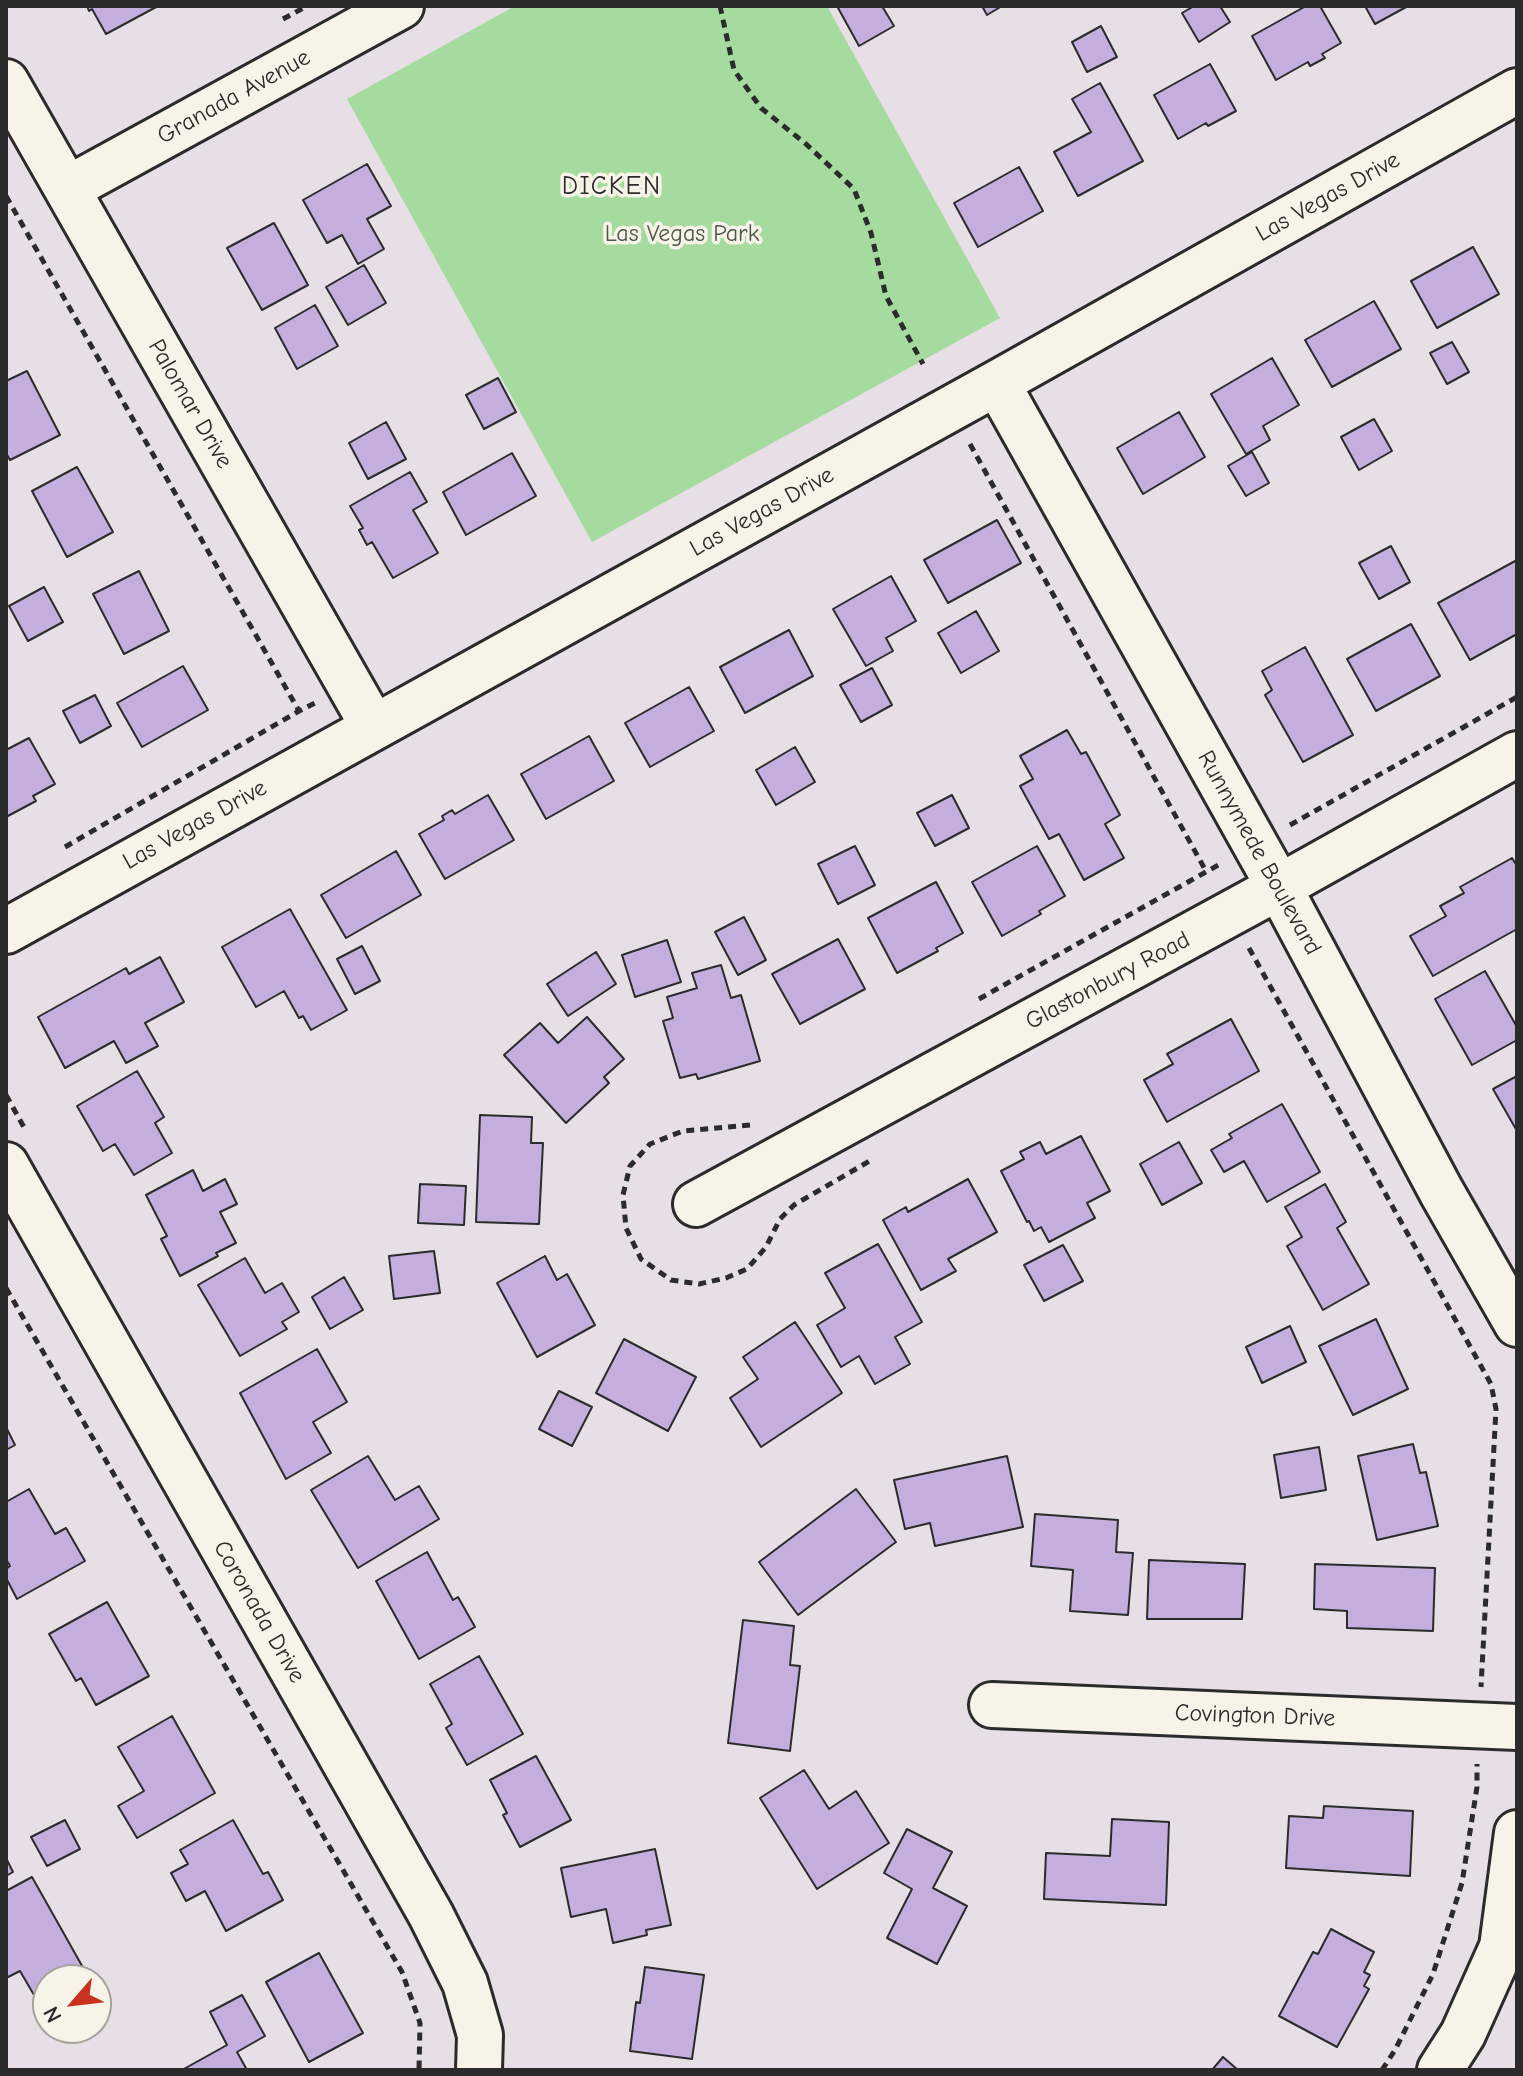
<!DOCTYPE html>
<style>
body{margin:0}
#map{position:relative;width:1523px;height:2076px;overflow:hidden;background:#e8dee5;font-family:"Comic Neue",sans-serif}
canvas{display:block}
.frame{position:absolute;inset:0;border:8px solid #2b2b2b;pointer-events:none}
.north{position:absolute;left:32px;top:1964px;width:80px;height:80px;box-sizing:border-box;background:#f7f3e8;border:2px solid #a5a39c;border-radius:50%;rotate:242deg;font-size:22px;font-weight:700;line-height:32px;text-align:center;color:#2b2b2b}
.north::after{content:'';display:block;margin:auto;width:28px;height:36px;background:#c8321e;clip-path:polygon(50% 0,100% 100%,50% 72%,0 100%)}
</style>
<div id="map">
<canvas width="1523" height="2076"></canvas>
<div class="frame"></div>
<div class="north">N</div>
</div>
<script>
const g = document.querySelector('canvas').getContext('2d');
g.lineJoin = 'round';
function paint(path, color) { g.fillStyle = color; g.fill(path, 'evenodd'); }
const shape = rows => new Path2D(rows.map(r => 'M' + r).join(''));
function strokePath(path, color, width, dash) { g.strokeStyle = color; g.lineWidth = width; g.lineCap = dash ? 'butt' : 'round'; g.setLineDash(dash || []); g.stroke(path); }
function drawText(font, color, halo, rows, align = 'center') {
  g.font = font + ' "Comic Neue",sans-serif'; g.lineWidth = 7; g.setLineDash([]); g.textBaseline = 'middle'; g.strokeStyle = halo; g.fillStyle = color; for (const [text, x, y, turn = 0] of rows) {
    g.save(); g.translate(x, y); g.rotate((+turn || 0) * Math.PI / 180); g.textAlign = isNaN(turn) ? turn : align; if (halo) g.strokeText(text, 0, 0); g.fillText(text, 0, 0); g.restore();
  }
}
const green = shape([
 [515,6,827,6,1000,318,592,542,347,99]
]);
const building = shape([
 [87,6,158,6,106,34,92,9,89,11,87,6],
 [837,6,882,6,894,26,859,46,837,6],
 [982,6,1002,6,987,15,982,6],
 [1194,6,1220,6,1230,22,1199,42,1182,13,1194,6],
 [1306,6,1320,6,1341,43,1322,54,1325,58,1310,66,1308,62,1276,80,1252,36,1306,6],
 [1365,6,1408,6,1375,24,1365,6],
 [1101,26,1117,57,1087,72,1072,42,1101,26],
 [1210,64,1236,111,1208,126,1206,123,1178,139,1154,95,1210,64],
 [1100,83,1143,161,1078,196,1054,152,1091,132,1072,99,1100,83],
 [367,164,391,206,367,219,384,249,358,264,342,235,327,243,303,200,367,164],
 [1019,167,1043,211,978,247,954,203,1019,167],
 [274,223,308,285,262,310,227,248,274,223],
 [1473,247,1499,294,1437,328,1411,281,1473,247],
 [364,265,386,303,348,325,326,287,364,265],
 [1374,301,1401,349,1332,387,1305,340,1374,301],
 [315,305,338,346,297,369,275,328,315,305],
 [1452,342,1469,372,1447,384,1430,353,1452,342],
 [1272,358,1299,405,1263,426,1270,440,1246,454,1211,394,1272,358],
 [27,371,60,435,10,460,6,453,6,381,27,371],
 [498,378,516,412,484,429,466,395,498,378],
 [1179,412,1205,457,1143,494,1117,448,1179,412],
 [1374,419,1392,451,1359,470,1341,437,1374,419],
 [386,422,406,459,368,479,349,443,386,422],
 [1252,452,1269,483,1246,496,1228,466,1252,452],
 [512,453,536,496,466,535,443,492,512,453],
 [77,467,113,532,67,557,32,491,77,467],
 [410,472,427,502,413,510,438,553,393,578,372,542,367,545,359,530,363,528,350,506,410,472],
 [997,520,1021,563,948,603,924,560,997,520],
 [1391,546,1410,582,1379,599,1359,563,1391,546],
 [1517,560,1517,634,1470,660,1438,603,1517,560],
 [139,571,169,631,124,654,93,594,139,571],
 [891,576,916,621,886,638,893,651,866,666,833,609,891,576],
 [44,587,63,622,28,641,9,606,44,587],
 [976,611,999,651,961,673,938,633,976,611],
 [1411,624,1440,676,1376,711,1347,659,1411,624],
 [789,630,813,676,745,713,720,667,789,630],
 [1305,647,1353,735,1303,762,1265,695,1272,690,1262,671,1305,647],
 [183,666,208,710,142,747,117,703,183,666],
 [872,668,892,705,861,722,840,685,872,668],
 [689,687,714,731,650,767,625,723,689,687],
 [95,695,111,726,80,743,63,711,95,695],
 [1067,730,1081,754,1086,752,1120,815,1105,824,1124,858,1084,880,1059,834,1049,839,1020,786,1033,779,1020,756,1067,730],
 [589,736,614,781,546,819,521,774,589,736],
 [29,738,55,784,33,796,36,801,6,817,6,750,29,738],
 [795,747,815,782,776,805,756,770,795,747],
 [488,795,514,840,445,879,419,834,444,820,442,816,452,810,455,814,488,795],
 [952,795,969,828,935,846,917,813,952,795],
 [855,846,875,885,838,904,818,864,855,846],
 [1037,846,1065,896,1039,911,1041,914,1002,936,972,882,1037,846],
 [396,851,421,895,346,938,321,895,396,851],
 [1512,858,1517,866,1517,929,1433,976,1410,936,1446,916,1440,906,1464,893,1460,887,1512,858],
 [936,882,963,933,936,948,938,951,897,973,868,918,936,882],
 [290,909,347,1010,311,1030,303,1016,299,1018,284,991,256,1007,222,947,290,909],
 [744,917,766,960,738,975,715,932,744,917],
 [838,939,865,989,800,1024,772,974,838,939],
 [667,940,681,982,635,997,622,955,667,940],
 [362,946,380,981,355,994,337,959,362,946],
 [596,952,616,984,568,1016,547,984,596,952],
 [160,957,184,1002,145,1023,158,1046,126,1063,114,1041,65,1068,38,1017,126,968,129,974,160,957],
 [721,965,731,998,741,995,760,1061,698,1079,696,1074,680,1078,663,1021,673,1018,667,997,697,988,692,973,721,965],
 [1485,971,1517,1027,1517,1040,1472,1065,1435,999,1485,971],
 [587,1017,624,1059,604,1077,609,1083,566,1123,504,1055,540,1023,558,1043,587,1017],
 [1231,1019,1259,1071,1167,1122,1144,1080,1173,1064,1167,1054,1231,1019],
 [137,1071,164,1117,155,1123,172,1153,134,1175,115,1144,103,1151,77,1106,137,1071],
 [1517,1076,1517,1131,1493,1089,1517,1076],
 [1282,1104,1320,1172,1267,1202,1244,1161,1224,1172,1211,1150,1232,1138,1229,1134,1282,1104],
 [480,1115,532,1117,531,1143,543,1143,539,1224,476,1222,480,1115],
 [1081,1136,1110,1191,1087,1203,1095,1218,1049,1242,1041,1227,1034,1231,1029,1221,1027,1222,1001,1171,1024,1159,1020,1152,1040,1142,1046,1154,1081,1136],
 [1179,1142,1202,1183,1162,1205,1140,1164,1179,1142],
 [193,1170,203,1191,225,1179,237,1204,220,1212,236,1243,216,1253,218,1256,180,1276,161,1239,167,1236,146,1195,193,1170],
 [968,1179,997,1232,948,1259,956,1271,921,1290,883,1220,906,1207,908,1212,968,1179],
 [420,1184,466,1186,464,1225,418,1223,420,1184],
 [1325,1184,1346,1222,1337,1228,1369,1284,1323,1310,1287,1246,1302,1237,1285,1207,1325,1184],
 [878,1244,922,1322,895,1337,910,1364,875,1384,859,1356,841,1367,817,1325,845,1308,825,1273,878,1244],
 [1063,1245,1083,1281,1044,1301,1024,1265,1063,1245],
 [434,1251,440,1293,394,1299,389,1256,434,1251],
 [545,1256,557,1280,567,1274,595,1325,537,1357,497,1283,545,1256],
 [245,1258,265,1293,282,1283,299,1312,282,1322,287,1329,240,1356,198,1285,245,1258],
 [344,1277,363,1310,330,1329,312,1297,344,1277],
 [1376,1319,1408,1389,1353,1415,1319,1346,1376,1319],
 [795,1322,842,1393,761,1447,730,1398,758,1379,743,1357,795,1322],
 [1290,1326,1306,1362,1262,1383,1246,1347,1290,1326],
 [624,1339,696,1377,668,1431,596,1393,624,1339],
 [317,1349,347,1402,313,1422,331,1453,286,1479,240,1393,317,1349],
 [559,1391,592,1407,572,1446,539,1429,559,1391],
 [6,1427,15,1445,6,1450,6,1427],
 [1413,1444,1420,1473,1426,1472,1438,1526,1377,1540,1358,1456,1413,1444],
 [1319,1447,1326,1490,1281,1498,1274,1455,1319,1447],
 [368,1456,395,1500,419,1486,439,1519,358,1568,311,1490,368,1456],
 [1007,1456,1023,1527,935,1546,930,1523,905,1529,894,1480,1007,1456],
 [29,1489,55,1534,66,1528,85,1561,17,1599,6,1578,6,1569,10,1566,6,1559,6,1502,29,1489],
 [856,1489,896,1542,798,1615,759,1562,856,1489],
 [1035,1514,1118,1520,1116,1552,1133,1553,1128,1615,1070,1611,1073,1570,1031,1566,1035,1514],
 [427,1552,453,1600,458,1597,475,1627,419,1659,376,1581,427,1552],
 [1149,1560,1245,1564,1242,1619,1147,1619,1149,1560],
 [1315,1564,1435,1568,1433,1631,1347,1628,1347,1611,1314,1609,1315,1564],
 [107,1602,149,1676,96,1705,81,1678,76,1681,49,1634,107,1602],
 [743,1620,794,1626,790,1665,800,1666,790,1751,728,1743,743,1620],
 [479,1656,523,1734,467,1765,446,1728,452,1724,430,1684,479,1656],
 [172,1716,215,1793,137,1838,118,1806,144,1791,118,1747,172,1716],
 [536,1756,571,1820,520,1847,503,1815,507,1813,490,1780,536,1756],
 [804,1770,829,1809,856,1791,889,1843,817,1889,760,1798,804,1770],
 [1324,1806,1413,1811,1410,1876,1286,1868,1289,1816,1323,1818,1324,1806],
 [1112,1819,1169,1822,1166,1905,1044,1899,1046,1853,1110,1856,1112,1819],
 [65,1820,80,1849,47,1866,31,1837,65,1820],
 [233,1820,263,1874,268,1872,283,1900,226,1931,205,1891,186,1901,171,1873,188,1864,180,1850,233,1820],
 [907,1829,952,1852,933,1888,967,1906,937,1964,887,1938,912,1889,884,1873,907,1829],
 [655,1849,671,1925,646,1930,647,1935,613,1943,606,1909,571,1917,561,1868,655,1849],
 [6,1858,13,1872,6,1876,6,1858],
 [32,1877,90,1980,48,1980,48,2019,20,1971,6,1978,6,1891,32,1877],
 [1331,1929,1374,1952,1364,1972,1370,1975,1364,1986,1369,1989,1337,2047,1279,2016,1313,1952,1318,1954,1331,1929],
 [319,1953,363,2033,309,2062,266,1982,319,1953],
 [645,1967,704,1975,692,2059,630,2051,636,2002,640,2003,645,1967],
 [242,1995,265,2036,237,2052,247,2070,182,2070,227,2045,210,2012,242,1995],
 [1223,2057,1238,2070,1212,2070,1223,2057]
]);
const path = shape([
 [720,6,734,70,761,108,806,144,854,189,871,233,886,296,923,364],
 [283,19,307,6],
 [6,196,299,711,315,703],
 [970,444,1207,873],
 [1290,825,1517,697],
 [65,847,299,711],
 [1249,948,1491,1384,1496,1409,1481,1687],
 [979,999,1222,863],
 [6,1095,25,1129],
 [750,1125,683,1131,650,1144,630,1166,623,1195,626,1228,641,1259,671,1280,699,1284,726,1278,747,1269,766,1247,780,1219,794,1205,873,1159],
 [6,1288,402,1972,420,2023,419,2070],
 [1382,2070,1395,2050,1433,1974,1462,1883,1477,1787,1477,1764]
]);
const minor = shape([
 [6,82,373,726],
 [67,189,401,6],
 [997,383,1279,887,1441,1191,1517,1324],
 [6,931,997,383,1517,91],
 [6,1165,431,1915,465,1983,480,2035,479,2070],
 [696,1204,1279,887,1517,754],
 [992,1705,1517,1727],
 [1440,2070,1463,2034,1502,1947,1517,1833]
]);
const streetNames = [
 ["Granada Avenue",234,97,-29],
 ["Las Vegas Drive",1328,197,-29],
 ["Palomar Drive",190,404,60],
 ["Las Vegas Drive",762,512,-29],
 ["Las Vegas Drive",195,825,-29],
 ["Runnymede Boulevard",1259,853,61],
 ["Glastonbury Road",1108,981,-28],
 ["Coronada Drive",259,1612,60],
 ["Covington Drive",1255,1716,2]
];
const parkNames = [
 ["Las Vegas Park",682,234]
];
const neighbourhoodNames = [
 ["DICKEN",612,187]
];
paint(green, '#a5db9e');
paint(building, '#c4aede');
strokePath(building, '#2b2b2b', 2);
strokePath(minor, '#2b2b2b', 50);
strokePath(path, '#2b2b2b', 5, [8, 6]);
strokePath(minor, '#f7f3e8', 44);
drawText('24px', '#2b2b2b', '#f7f3e8', streetNames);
drawText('24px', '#4a5748', '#f7f3e8', parkNames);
g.letterSpacing = '2px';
drawText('26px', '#2b2b2b', '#f7f3e8', neighbourhoodNames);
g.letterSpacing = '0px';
</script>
